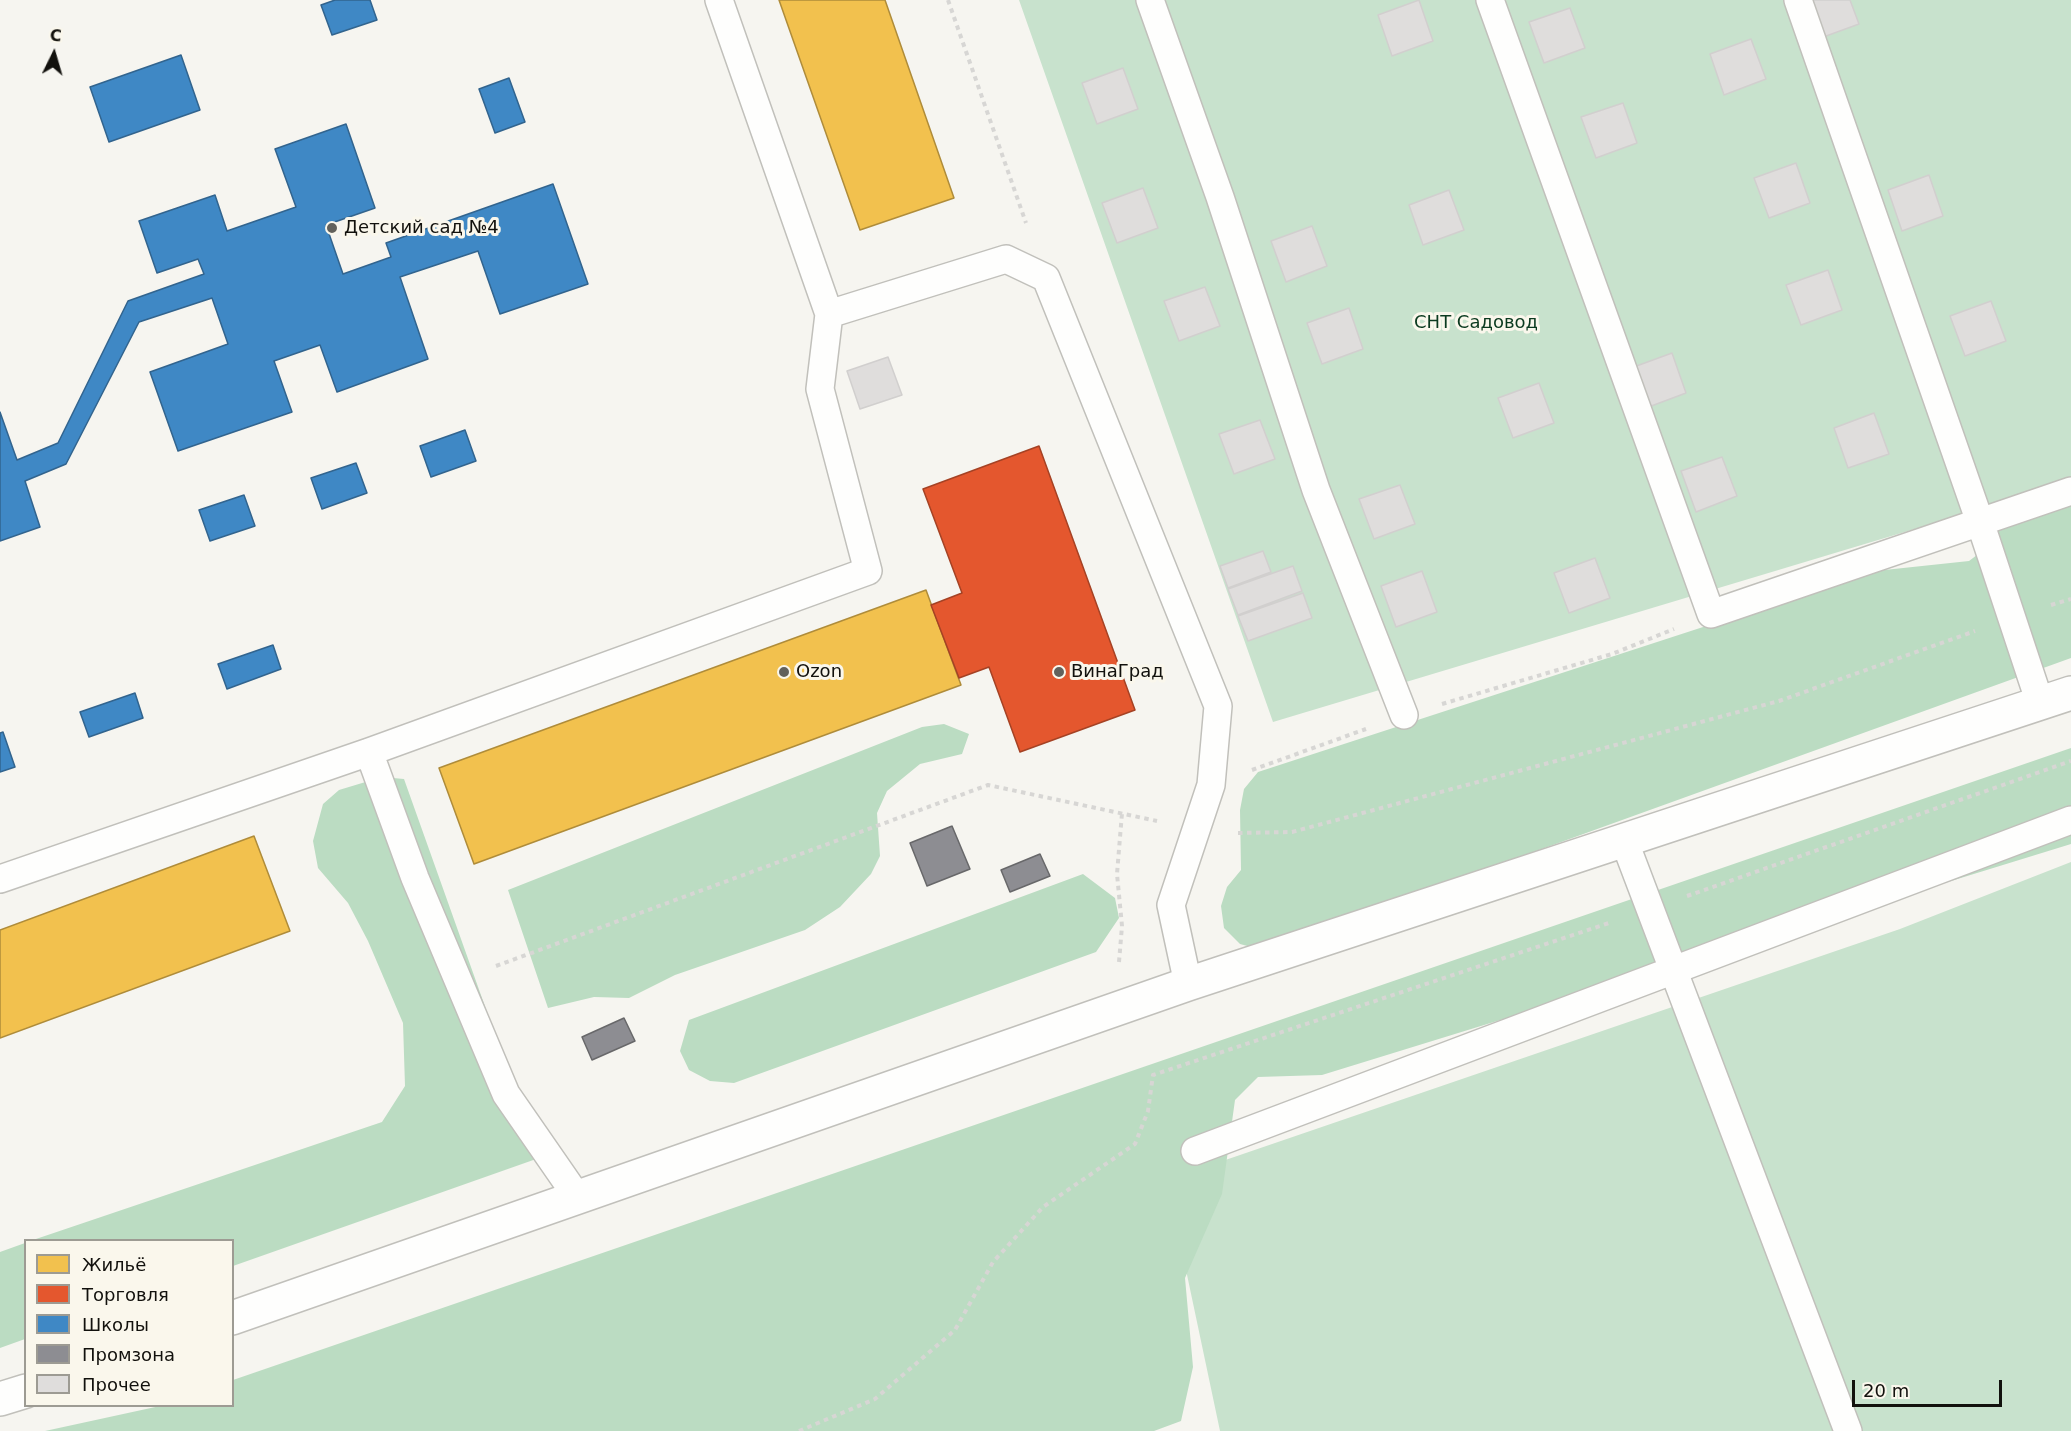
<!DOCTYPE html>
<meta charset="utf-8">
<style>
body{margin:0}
#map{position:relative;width:2071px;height:1431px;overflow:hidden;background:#f6f5f0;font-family:"DejaVu Sans",sans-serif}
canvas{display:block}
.legend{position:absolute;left:24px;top:1239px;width:210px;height:168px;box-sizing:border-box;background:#faf7ec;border:2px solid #9d9b93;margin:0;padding:8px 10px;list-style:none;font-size:18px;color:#12110d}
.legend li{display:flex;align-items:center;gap:12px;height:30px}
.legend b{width:30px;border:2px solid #9d9b93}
.north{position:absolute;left:24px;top:24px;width:60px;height:60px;-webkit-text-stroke:4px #faf7ec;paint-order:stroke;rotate:5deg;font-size:16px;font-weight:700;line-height:24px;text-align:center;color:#12110d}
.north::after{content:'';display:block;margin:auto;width:21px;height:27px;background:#12110d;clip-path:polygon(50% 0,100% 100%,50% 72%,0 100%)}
.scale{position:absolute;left:1852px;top:1380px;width:150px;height:27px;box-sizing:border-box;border:3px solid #12110d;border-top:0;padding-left:8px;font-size:18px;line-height:21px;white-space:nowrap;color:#12110d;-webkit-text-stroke:4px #faf7ec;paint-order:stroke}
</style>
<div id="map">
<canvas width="2071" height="1431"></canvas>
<ul class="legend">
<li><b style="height:16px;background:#f2c14e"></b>Жильё</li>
<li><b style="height:16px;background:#e4572e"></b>Торговля</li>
<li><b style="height:16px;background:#3f88c5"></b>Школы</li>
<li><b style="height:16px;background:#8d8d92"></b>Промзона</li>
<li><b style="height:16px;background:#dfdddc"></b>Прочее</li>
</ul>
<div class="north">С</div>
<div class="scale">20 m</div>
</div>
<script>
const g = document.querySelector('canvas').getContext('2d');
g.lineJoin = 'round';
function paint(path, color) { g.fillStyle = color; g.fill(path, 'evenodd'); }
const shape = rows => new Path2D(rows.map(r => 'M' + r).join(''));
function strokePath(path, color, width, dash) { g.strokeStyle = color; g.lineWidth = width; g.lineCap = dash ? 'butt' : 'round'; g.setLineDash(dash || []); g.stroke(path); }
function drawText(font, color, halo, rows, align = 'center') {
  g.font = font + ' "DejaVu Sans",sans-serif'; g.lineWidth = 6; g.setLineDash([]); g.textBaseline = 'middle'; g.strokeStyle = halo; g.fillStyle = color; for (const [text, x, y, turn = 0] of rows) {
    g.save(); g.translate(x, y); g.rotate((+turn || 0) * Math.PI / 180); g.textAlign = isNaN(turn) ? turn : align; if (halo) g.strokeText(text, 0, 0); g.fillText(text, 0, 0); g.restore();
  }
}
const green = shape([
 [1019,0,2071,0,2071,482,1273,722],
 [2071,862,2071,1431,1220,1431,1167,1180,1900,929]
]);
const forest = shape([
 [2071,504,2071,658,1262,950,1240,944,1224,928,1221,906,1227,887,1241,870,1240,810,1244,789,1258,772,1875,571,1969,561,1985,549,1993,529],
 [944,724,969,734,962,754,920,764,887,791,877,813,880,856,871,874,840,907,805,930,675,975,629,998,594,997,548,1008,508,890,922,727],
 [2071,748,2071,844,1322,1075,1258,1077,1235,1100,1222,1194,1185,1278,1193,1367,1181,1421,1154,1431,45,1431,160,1406,232,1406,233,1380],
 [382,777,404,779,539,1158,233,1266,232,1240,33,1240,382,1122,405,1086,403,1023,368,941,348,903,318,868,313,841,323,804,339,790],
 [1083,874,1115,898,1119,918,1096,952,734,1083,710,1081,689,1070,680,1051,689,1020],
 [25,1243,25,1339,0,1348,0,1252]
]);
const homes = shape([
 [779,0,885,0,954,198,860,230,779,0],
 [926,590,961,685,474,864,439,768,926,590],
 [254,836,290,931,0,1038,0,930,254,836]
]);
const shops = shape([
 [1039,446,1135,710,1020,752,989,667,959,678,931,605,962,593,923,489,1039,446]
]);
const schools = shape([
 [335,0,370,0,377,20,332,35,321,5,335,0],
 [181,55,200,110,109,142,90,87,181,55],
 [509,78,525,122,495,133,479,89,509,78],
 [346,124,375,208,326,225,343,274,391,257,386,243,553,184,588,284,500,314,478,251,400,277,428,359,337,392,320,345,274,361,292,412,178,451,150,372,228,344,212,298,139,322,66,464,25,481,40,527,0,541,0,412,17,460,58,443,128,301,204,274,198,259,157,273,139,221,215,195,227,231,296,207,275,149,346,124],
 [465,430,476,461,431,477,420,446,465,430],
 [356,463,367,493,322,509,311,478,356,463],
 [244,495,255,526,210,541,199,510,244,495],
 [273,645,281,669,227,689,218,664,273,645],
 [135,693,143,718,89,737,80,712,135,693],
 [3,732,15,767,0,772,0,733,3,732]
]);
const industry = shape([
 [952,826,970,869,927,886,910,843,952,826],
 [1040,854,1050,876,1010,892,1001,870,1040,854],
 [624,1018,635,1041,592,1060,582,1037,624,1018]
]);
const building = shape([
 [1419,0,1433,41,1392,56,1378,15,1419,0],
 [1804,0,1850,0,1859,24,1818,39,1804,0],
 [1570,8,1585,48,1544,63,1529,22,1570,8],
 [1751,39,1766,79,1724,95,1710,54,1751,39],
 [1123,68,1138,109,1097,124,1082,83,1123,68],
 [1623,103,1637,143,1596,158,1581,117,1623,103],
 [1796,163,1810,203,1769,218,1754,178,1796,163],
 [1929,175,1943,216,1902,231,1888,190,1929,175],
 [1143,188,1158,228,1117,243,1102,203,1143,188],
 [1449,190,1464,230,1423,245,1409,205,1449,190],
 [1312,226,1327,266,1286,282,1271,241,1312,226],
 [1828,270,1842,310,1801,325,1786,285,1828,270],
 [1205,287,1220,326,1179,341,1164,301,1205,287],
 [1991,301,2006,341,1965,356,1950,316,1991,301],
 [1349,308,1363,349,1322,364,1307,323,1349,308],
 [1672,353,1686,393,1646,408,1631,368,1672,353],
 [888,357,902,395,860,409,847,371,888,357],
 [1539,383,1554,423,1513,438,1498,398,1539,383],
 [1874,413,1889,454,1848,468,1834,428,1874,413],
 [1260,420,1275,459,1234,474,1219,434,1260,420],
 [1722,457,1737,496,1696,512,1681,471,1722,457],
 [1400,485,1415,524,1374,539,1359,499,1400,485],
 [1263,551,1271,572,1228,588,1220,566,1263,551],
 [1595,558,1610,598,1569,613,1554,573,1595,558],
 [1293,566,1302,591,1238,615,1228,589,1293,566],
 [1422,571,1437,612,1396,627,1381,586,1422,571],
 [1303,593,1312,618,1248,641,1238,616,1303,593]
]);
const path = shape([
 [948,0,1026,223],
 [2051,605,2071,599],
 [1442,704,1612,654,1674,629],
 [1252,770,1366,729],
 [1238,833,1292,832,1779,701,1975,631],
 [1687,896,2071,761],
 [1119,962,1122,926,1117,874,1122,813],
 [496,966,988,785,1157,821],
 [799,1431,875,1399,955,1330,993,1262,1043,1207,1135,1144,1148,1111,1153,1075,1612,922]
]);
const lane = shape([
 [1150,0,1220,197,1316,490,1404,715],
 [1490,0,1711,614,2071,491],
 [1798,0,1980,522,2040,703],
 [829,314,1006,259,1046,278,1218,706,1211,785,1171,905,1188,984],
 [369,752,415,878,506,1094,578,1198],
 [1624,840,1848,1431],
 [0,879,369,752,868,571,820,389,829,314,719,0],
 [1195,1151,2071,820]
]);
const secondary = shape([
 [232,1318,1188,984,2071,693],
 [0,1399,26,1391]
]);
const markers = [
 [332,228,6,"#62615c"],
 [784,672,6,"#62615c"],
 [1059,672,6,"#62615c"]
];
const poiNames = [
 ["Детский сад №4",344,228],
 ["Ozon",796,672],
 ["ВинаГрад",1071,672]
];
const parkNames = [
 ["СНТ Садовод",1476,323]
];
paint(green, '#c8e2cd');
paint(forest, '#bbdcc2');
paint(homes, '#f2c14e');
strokePath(homes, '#af8c3a', 1.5);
paint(shops, '#e4572e');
strokePath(shops, '#a54224', 1.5);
paint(schools, '#3f88c5');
strokePath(schools, '#32648e', 1.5);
paint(industry, '#8d8d92');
strokePath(industry, '#68686a', 1.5);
paint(building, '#dfdddc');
strokePath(building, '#d1cfce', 1.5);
strokePath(lane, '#c1c0bb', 30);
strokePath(secondary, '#c1c0bb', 36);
strokePath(path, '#d7d6d4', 4, [4.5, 4.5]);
strokePath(lane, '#fefefd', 27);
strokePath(secondary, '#fefefd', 33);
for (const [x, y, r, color] of markers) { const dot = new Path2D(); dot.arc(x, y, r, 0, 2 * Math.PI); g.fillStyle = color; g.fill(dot); strokePath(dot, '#faf7ec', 2); }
drawText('18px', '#12110d', '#faf7ec', poiNames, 'left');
drawText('18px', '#0b3a1f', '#faf7ec', parkNames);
</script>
